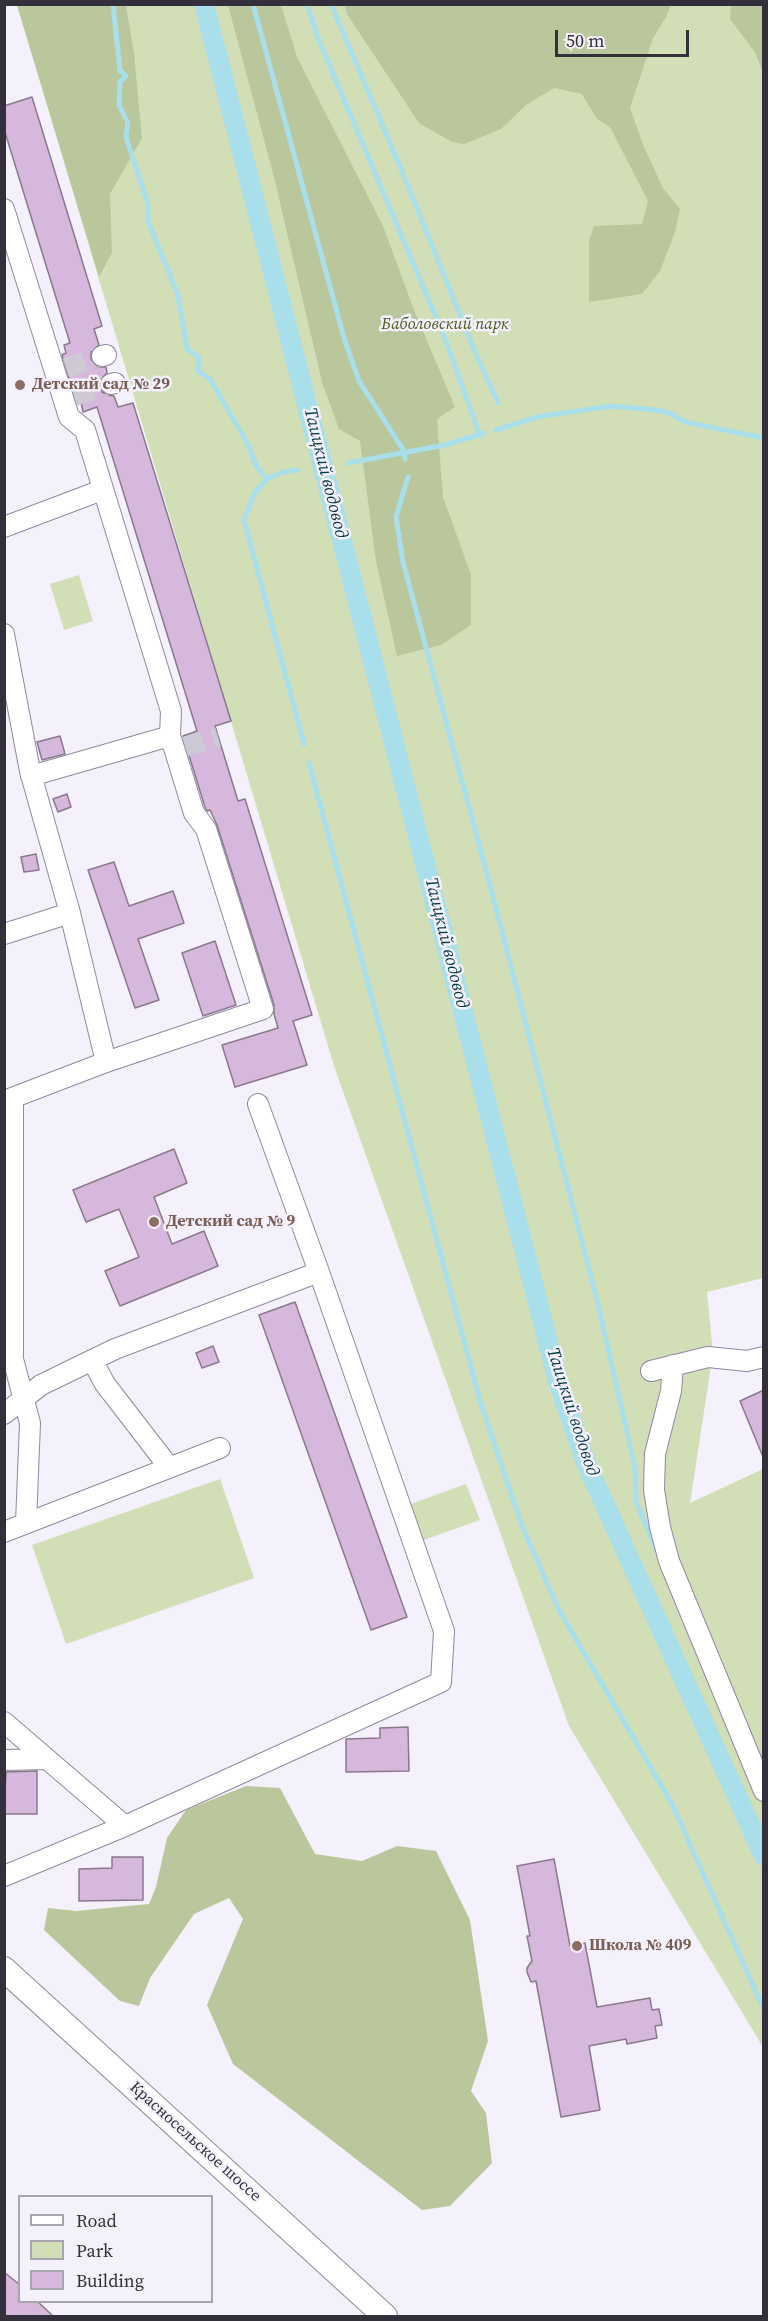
<!DOCTYPE html>
<meta charset="utf-8">
<style>
body{margin:0}
#map{position:relative;width:768px;height:2321px;overflow:hidden;background:#f4f1fc;font-family:"Source Serif 4",serif}
canvas{display:block}
.frame{position:absolute;inset:0;border:6px solid #34303b;pointer-events:none}
.legend{position:absolute;left:18px;top:2195px;width:195px;height:108px;box-sizing:border-box;background:#f4f1fc;border:2px solid #a7a4af;margin:0;padding:8px 10px;list-style:none;font-size:18px;color:#34303b}
.legend li{display:flex;align-items:center;gap:12px;height:30px}
.legend b{width:30px;border:2px solid #a7a4af}
.scale{position:absolute;left:555px;top:30px;width:134px;height:27px;box-sizing:border-box;border:3px solid #34303b;border-top:0;padding-left:8px;font-size:18px;line-height:21px;white-space:nowrap;color:#34303b;-webkit-text-stroke:4px #f4f1fc;paint-order:stroke}
</style>
<div id="map">
<canvas width="768" height="2321"></canvas>
<div class="frame"></div>
<ul class="legend">
<li><b style="height:8px;background:#fff"></b>Road</li>
<li><b style="height:16px;background:#d2deb6"></b>Park</li>
<li><b style="height:16px;background:#d6b8dc"></b>Building</li>
</ul>
<div class="scale">50 m</div>
</div>
<script>
const g = document.querySelector('canvas').getContext('2d');
g.lineJoin = 'round';
function paint(path, color) { g.fillStyle = color; g.fill(path, 'evenodd'); }
const shape = rows => new Path2D(rows.map(r => 'M' + r).join(''));
function strokePath(path, color, width, dash) { g.strokeStyle = color; g.lineWidth = width; g.lineCap = dash ? 'butt' : 'round'; g.setLineDash(dash || []); g.stroke(path); }
function drawText(font, color, halo, rows, align = 'center') {
  g.font = font + ' "Source Serif 4",serif'; g.lineWidth = 5; g.setLineDash([]); g.textBaseline = 'middle'; g.strokeStyle = halo; g.fillStyle = color; for (const [text, x, y, turn = 0] of rows) {
    g.save(); g.translate(x, y); g.rotate((+turn || 0) * Math.PI / 180); g.textAlign = isNaN(turn) ? turn : align; if (halo) g.strokeText(text, 0, 0); g.fillText(text, 0, 0); g.restore();
  }
}
const green = shape([
 [17,5,763,5,763,1278,707,1292,713,1353,690,1503,763,1469,763,2047,569,1726,334,1066],
 [79,575,93,621,64,630,50,584],
 [220,1479,254,1578,66,1644,32,1545],
 [466,1484,480,1520,421,1541,408,1505]
]);
const forest = shape([
 [17,5,126,5,134,54,142,138,110,194,112,253,99,277],
 [228,5,281,5,297,57,383,226,414,310,455,407,437,419,443,497,471,575,471,625,441,645,397,656,376,561,360,441,339,429,322,382,274,177],
 [345,5,671,5,666,17,653,38,630,108,643,145,663,188,680,209,675,232,660,271,642,294,589,302,589,241,594,226,642,224,648,201,610,127,597,119,582,94,554,88,526,105,501,129,464,144,452,142,419,123,347,14],
 [731,5,763,5,763,72,755,52,730,19],
 [246,1786,280,1788,315,1854,362,1861,397,1846,436,1851,470,1920,488,2041,471,2091,486,2113,492,2163,450,2206,422,2210,233,2064,207,2005,243,1919,229,1898,194,1914,150,1978,139,2006,120,2001,44,1930,48,1908,76,1911,149,1904,156,1887,167,1838,186,1810]
]);
const stream = shape([
 [113,4,120,71,126,76,120,82,119,105,128,123,126,137,148,204,148,221,178,295,187,349,199,357,198,371,210,379,246,441,257,467,267,479],
 [253,4,344,338,359,381,404,451,405,459],
 [307,4,318,38,446,341,480,436],
 [331,4,404,176,475,352,498,403],
 [496,430,537,417,611,406,657,410,672,414,685,422,764,438],
 [348,463,445,445,484,433],
 [297,470,283,472,267,479,255,492,244,520,304,744],
 [408,477,396,517,403,562,490,885,597,1300,635,1467,636,1502,657,1551],
 [309,763,480,1401,522,1526,559,1610,672,1804,764,2010]
]);
const canal = shape([
 [204,4,558,1381,586,1463,764,1856]
]);
const building = shape([
 [32,97,102,326,94,329,99,345,91,352,91,359,98,367,106,367,107,373,99,381,102,392,107,395,114,396,118,407,133,403,231,721,215,726,238,801,245,799,312,1015,293,1021,307,1065,235,1087,222,1045,278,1028,274,1014,274,1005,217,825,210,810,207,811,205,807,183,736,197,731,97,407,83,412,81,402,77,403,62,355,66,353,64,345,70,343,4,129,4,106,32,97],
 [60,736,65,754,42,760,37,742,60,736],
 [67,794,71,807,58,812,53,799,67,794],
 [36,854,39,870,24,872,21,857,36,854],
 [114,862,129,906,173,891,184,923,138,939,159,1000,135,1008,88,870,114,862],
 [215,941,236,1005,203,1016,182,953,215,941],
 [174,1149,187,1183,154,1197,172,1244,204,1231,218,1266,120,1306,105,1271,139,1257,119,1209,86,1222,73,1190,174,1149],
 [295,1302,407,1617,371,1630,259,1315,295,1302],
 [213,1346,219,1362,202,1368,196,1353,213,1346],
 [764,1390,764,1457,763,1457,740,1401,764,1390],
 [408,1727,409,1771,346,1772,346,1739,380,1738,380,1728,408,1727],
 [37,1771,37,1814,4,1814,6,1772,37,1771],
 [112,1857,143,1857,143,1900,79,1901,79,1869,112,1868,112,1857],
 [554,1859,570,1946,585,1943,597,2007,650,1998,652,2010,659,2009,662,2025,655,2026,657,2038,627,2044,626,2039,589,2046,600,2110,561,2117,536,1981,531,1982,527,1972,527,1968,532,1961,527,1936,530,1936,517,1866,554,1859],
 [4,2272,20,2285,20,2301,37,2301,53,2316,4,2316,4,2272]
]);
const minorTunnel = shape([
 [66,368,102,356],
 [74,396,111,384],
 [184,747,218,737]
]);
const minor = shape([
 [4,209,69,417,85,430,171,711,170,736,175,751,194,813,206,829,263,1009,106,1062],
 [102,356,106,355],
 [111,384,115,383],
 [4,527,102,490],
 [4,634,30,771,70,913,106,1062,4,1101],
 [31,776,170,736],
 [4,934,70,913],
 [13,1098,13,1359,30,1423,26,1523],
 [258,1104,319,1272],
 [92,1360,105,1384,169,1467],
 [673,1365,671,1391,655,1454,654,1490,660,1527,669,1561,764,1791],
 [651,1371,708,1357,747,1361,764,1357],
 [4,1414,41,1385,115,1349,319,1272,444,1631,441,1682,125,1826,4,1876],
 [4,1532,220,1448],
 [4,1722,125,1826],
 [4,1760,47,1759]
]);
const major = shape([
 [4,1969,385,2316]
]);
const markers = [
 [20,385,6,"#8d6e63"],
 [154,1222,6,"#8d6e63"],
 [577,1946,6,"#8d6e63"]
];
const parkNames = [
 ["Баболовский парк",445,325]
];
const educationNames = [
 ["Детский сад № 29",32,385],
 ["Детский сад № 9",166,1222],
 ["Школа № 409",589,1946]
];
const streetNames = [
 ["Красносельское шоссе",195,2142,42]
];
const waterNames = [
 ["Таицкий водовод",325,473,76],
 ["Таицкий водовод",446,943,76],
 ["Таицкий водовод",572,1412,72]
];
paint(green, '#d2deb6');
paint(forest, '#bac79d');
strokePath(stream, '#a8dfeb', 5);
strokePath(canal, '#a8dfeb', 20);
paint(building, '#d6b8dc');
strokePath(building, '#8a788d', 1.5);
strokePath(minorTunnel, '#cecad5', 20, [20, 10]);
strokePath(minor, '#9088a2', 22);
strokePath(major, '#9088a2', 26);
strokePath(minor, '#fff', 20);
strokePath(major, '#fff', 24);
for (const [x, y, r, color] of markers) { const dot = new Path2D(); dot.arc(x, y, r, 0, 2 * Math.PI); g.fillStyle = color; g.fill(dot); strokePath(dot, '#f4f1fc', 2); }
drawText('italic 16px', '#4c5a1b', '#f4f1fc', parkNames);
drawText('bold 16px', '#785e54', '#f4f1fc', educationNames, 'left');
drawText('16px', '#34303b', '#f4f1fc', streetNames);
drawText('italic 18px', '#053a43', '#f4f1fc', waterNames);
</script>
